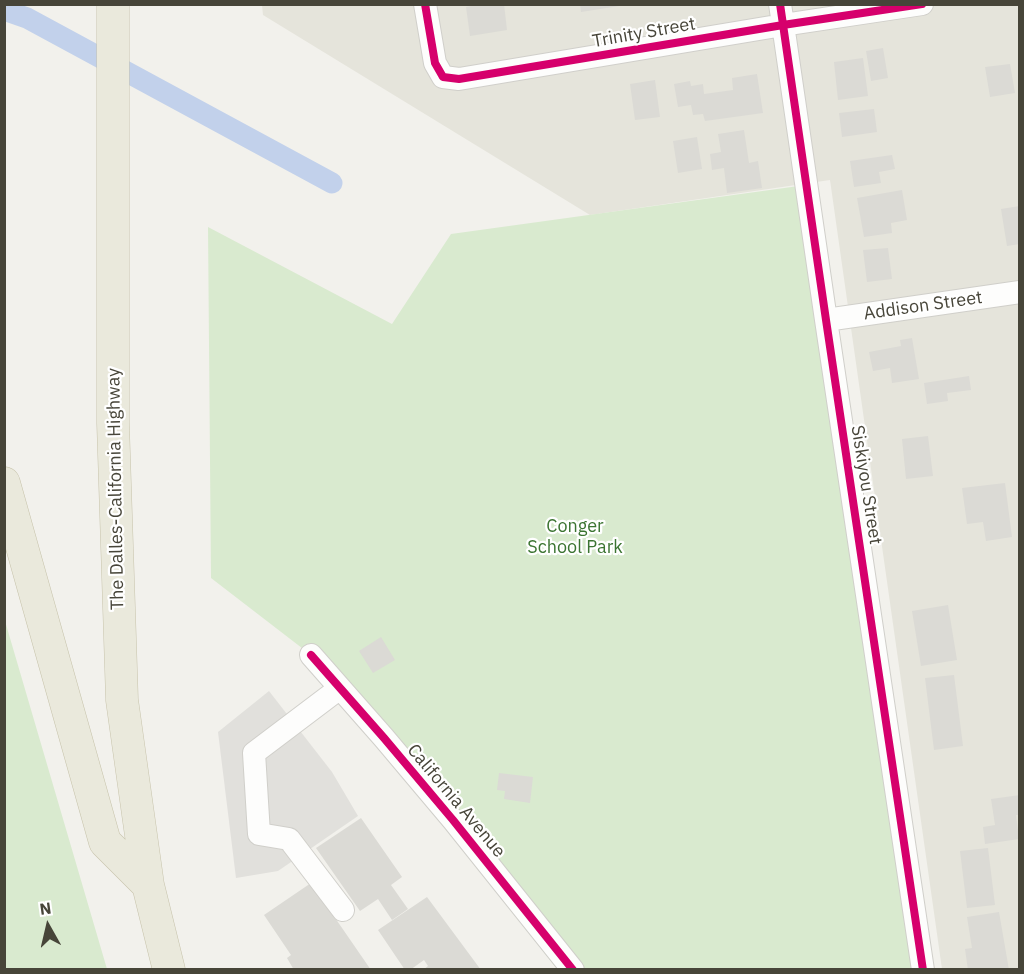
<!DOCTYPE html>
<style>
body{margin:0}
#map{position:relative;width:1024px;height:974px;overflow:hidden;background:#f2f1ec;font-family:"IBM Plex Sans",sans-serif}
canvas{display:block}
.frame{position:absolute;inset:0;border:6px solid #474539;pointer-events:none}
.north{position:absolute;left:18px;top:896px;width:60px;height:60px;-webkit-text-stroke:4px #fff;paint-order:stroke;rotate:352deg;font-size:16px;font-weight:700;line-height:24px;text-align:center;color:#474539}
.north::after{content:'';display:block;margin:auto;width:21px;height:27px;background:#474539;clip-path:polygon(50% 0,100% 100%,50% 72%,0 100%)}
</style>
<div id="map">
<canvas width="1024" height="974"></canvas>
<div class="frame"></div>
<div class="north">N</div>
</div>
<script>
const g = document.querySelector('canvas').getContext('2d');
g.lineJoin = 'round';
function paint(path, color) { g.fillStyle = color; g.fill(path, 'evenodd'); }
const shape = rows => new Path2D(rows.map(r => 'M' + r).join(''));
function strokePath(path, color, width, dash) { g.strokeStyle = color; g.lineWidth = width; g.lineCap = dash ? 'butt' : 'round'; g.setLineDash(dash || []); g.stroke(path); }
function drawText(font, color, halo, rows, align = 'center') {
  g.font = font + ' "IBM Plex Sans",sans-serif'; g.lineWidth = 4.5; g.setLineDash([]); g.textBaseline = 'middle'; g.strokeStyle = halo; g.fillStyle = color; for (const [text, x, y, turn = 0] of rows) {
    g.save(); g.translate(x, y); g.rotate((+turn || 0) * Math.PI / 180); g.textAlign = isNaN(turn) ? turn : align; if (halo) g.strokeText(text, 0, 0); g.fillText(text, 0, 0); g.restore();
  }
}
const residential = shape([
 [262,5,1019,5,1019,969,942,969,830,180,590,215,263,15]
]);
const green = shape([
 [806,185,923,969,557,969,311,655,211,578,208,227,392,324,451,234],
 [5,621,107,969,5,969]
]);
const parking = shape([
 [269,691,332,772,358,816,278,871,236,878,218,732]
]);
const canal = shape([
 [4,10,27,18,332,183]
]);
const building = shape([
 [482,4,504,4,507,30,470,36,466,7],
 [580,4,619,4,619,6,581,12],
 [883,48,888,78,871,81,866,51],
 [863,58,868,96,838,100,834,62],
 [1010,64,1015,93,990,97,985,67],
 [757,74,763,113,705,121,703,114,693,115,691,105,678,107,674,84,690,81,691,86,703,84,704,94,733,90,732,78],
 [655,80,660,117,635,120,630,84],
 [874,109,877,132,842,137,839,113],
 [744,130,749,163,758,161,762,188,727,193,724,168,712,170,710,154,721,152,718,134],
 [697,137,702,169,678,173,673,141],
 [892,155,895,169,879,172,881,183,854,187,850,161],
 [902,190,907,220,891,223,892,233,864,237,857,198],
 [1020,206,1020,244,1007,246,1001,209],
 [888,248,892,279,867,282,863,250],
 [912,338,919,379,892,383,890,368,873,371,869,352,901,346,900,340],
 [969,376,971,390,947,393,948,401,927,404,924,383],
 [928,436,933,476,906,479,902,439],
 [1005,483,1012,537,986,541,983,522,967,524,962,488],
 [948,605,957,660,921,666,912,611],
 [381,637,395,660,373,673,359,651],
 [954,675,963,746,934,750,925,678],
 [499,773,533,777,530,803,504,799,505,791,497,790],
 [1020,795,1020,815,1016,815,1019,839,985,844,983,827,995,825,991,799],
 [361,818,402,877,391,885,408,909,392,920,378,899,360,911,316,848],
 [988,848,995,905,967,908,960,851],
 [311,883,371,970,294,970,287,958,291,955,264,915],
 [427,897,481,970,423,970,428,966,424,960,410,970,405,970,378,930],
 [999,912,1009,970,968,970,965,949,972,948,967,917]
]);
const minor = shape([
 [425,4,435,63,443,77,459,79,783,25,922,4],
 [780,4,826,320,923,970],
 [826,320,1020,292],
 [311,655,384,738,453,820,573,970],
 [340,688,254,753,259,834,289,839,343,910]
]);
const highway = shape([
 [113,4,113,423,122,700,148,885,169,970],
 [4,483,105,842,148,885]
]);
const cycleway = shape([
 [425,4,435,63,443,77,459,79,783,25,922,4],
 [780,4,826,320,923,970],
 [311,655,384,738,453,820,573,970]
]);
const streetNames = [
 ["Trinity Street",644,33,-10],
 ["Addison Street",923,306,-8],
 ["Siskiyou Street",866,485,81],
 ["The Dalles-California Highway",116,489,-91],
 ["California Avenue",456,801,50]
];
const parkNames = [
 ["Conger",575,527],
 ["School Park",575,548]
];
paint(residential, '#e5e4db');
paint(green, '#d9eacf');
paint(parking, '#e1e0dc');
strokePath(canal, '#c2d1eb', 21);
paint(building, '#dbdad5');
strokePath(minor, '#d0cfca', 24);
strokePath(highway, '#c7c3ab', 33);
strokePath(minor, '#fdfdfc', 22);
strokePath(highway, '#eae9dc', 32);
strokePath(cycleway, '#d6006c', 8);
drawText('18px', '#474539', '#fff', streetNames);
drawText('18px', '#3b7431', '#fff', parkNames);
</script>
